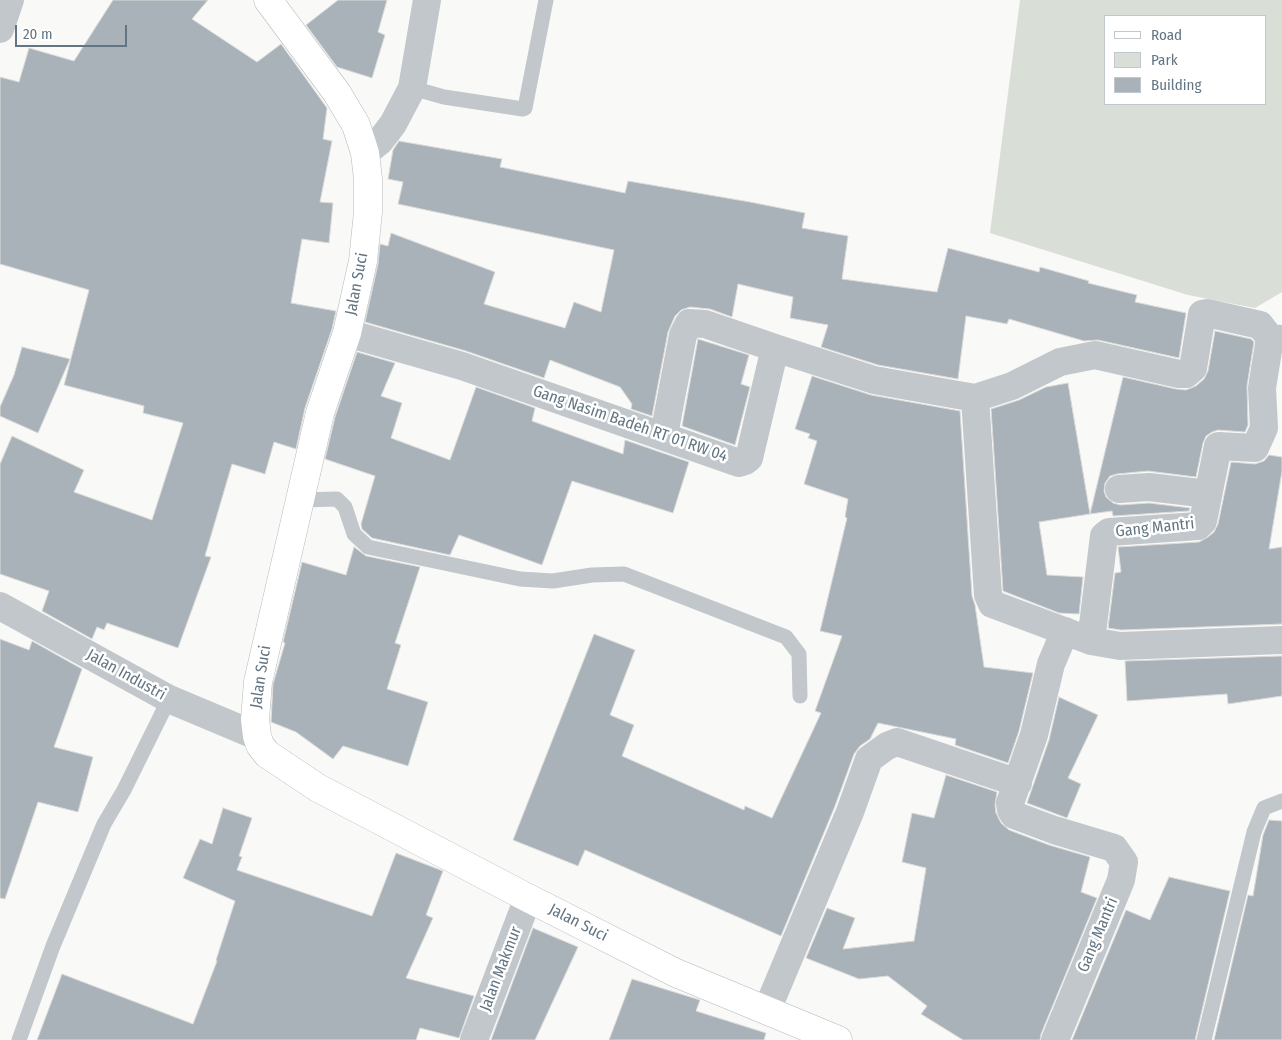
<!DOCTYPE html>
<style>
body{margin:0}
#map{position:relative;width:1282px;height:1040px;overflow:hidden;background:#f9f9f7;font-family:"Fira Sans Condensed",sans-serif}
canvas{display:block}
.legend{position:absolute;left:1104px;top:15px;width:162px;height:90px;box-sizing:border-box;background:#fff;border:1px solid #c1c8cd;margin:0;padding:6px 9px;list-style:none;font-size:15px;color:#637582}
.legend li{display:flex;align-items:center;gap:10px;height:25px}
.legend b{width:25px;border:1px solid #c1c8cd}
.scale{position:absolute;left:15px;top:25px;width:112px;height:22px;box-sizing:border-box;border:2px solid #637582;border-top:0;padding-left:6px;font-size:15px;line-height:18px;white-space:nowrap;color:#637582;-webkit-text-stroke:4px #fff;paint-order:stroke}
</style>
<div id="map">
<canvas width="1282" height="1040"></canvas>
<ul class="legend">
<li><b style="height:6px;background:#fff"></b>Road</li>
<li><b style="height:14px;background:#d9ded6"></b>Park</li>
<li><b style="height:14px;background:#a9b2b8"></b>Building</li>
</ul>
<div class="scale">20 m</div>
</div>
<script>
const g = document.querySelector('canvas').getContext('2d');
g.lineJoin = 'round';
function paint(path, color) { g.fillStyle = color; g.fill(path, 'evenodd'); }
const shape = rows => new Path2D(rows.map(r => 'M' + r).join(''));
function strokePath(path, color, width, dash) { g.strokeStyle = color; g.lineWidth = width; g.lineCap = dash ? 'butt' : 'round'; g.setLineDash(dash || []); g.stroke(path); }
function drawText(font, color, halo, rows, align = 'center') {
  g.font = font + ' "Fira Sans Condensed",sans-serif'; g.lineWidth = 5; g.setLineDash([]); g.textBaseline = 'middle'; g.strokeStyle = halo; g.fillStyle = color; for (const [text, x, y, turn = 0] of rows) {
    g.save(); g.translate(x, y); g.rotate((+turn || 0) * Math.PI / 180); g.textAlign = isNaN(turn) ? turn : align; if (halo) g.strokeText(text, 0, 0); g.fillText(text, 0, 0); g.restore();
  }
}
const green = shape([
 [1020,0,1282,0,1282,292,1255,308,1188,295,990,233],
 [1106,16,1266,16,1266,104,1106,104]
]);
const building = shape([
 [113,0,208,0,192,19,257,62,281,44,327,108,323,139,332,141,320,202,333,203,329,243,302,239,291,303,336,311,332,329,305,408,296,449,274,442,265,474,232,464,205,556,211,557,178,648,107,623,104,630,97,627,92,639,42,611,49,591,0,574,0,464,12,436,84,470,74,492,152,520,183,423,143,413,144,406,64,385,89,290,0,264,0,77,19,82,29,48,74,61,113,0],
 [338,0,387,0,378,32,385,35,372,78,337,67,306,25,338,0],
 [399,141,502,159,500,167,625,193,628,181,750,202,805,213,802,228,848,236,842,279,937,292,948,248,1039,272,1040,267,1089,281,1088,283,1137,295,1135,302,1186,313,1179,358,1098,340,1084,341,1009,319,1007,324,966,316,958,379,878,365,821,347,828,325,790,318,793,297,738,284,732,317,710,309,690,307,681,310,675,316,668,332,652,416,631,409,632,404,620,387,550,360,544,378,466,351,365,322,378,264,380,244,388,246,391,233,495,272,484,304,565,328,574,302,601,312,614,250,398,204,403,182,388,179,393,150,399,141],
 [1215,331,1251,339,1254,342,1247,386,1248,425,1245,432,1218,430,1212,432,1206,436,1203,443,1196,477,1148,471,1117,474,1110,476,1105,483,1104,491,1106,497,1113,503,1120,505,1149,503,1190,508,1189,511,1113,516,1112,511,1090,514,1123,377,1176,389,1186,390,1196,386,1204,379,1208,371,1215,331],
 [698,339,749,355,741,384,750,387,735,445,682,426,698,339],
 [22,347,70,359,38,433,0,416,0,407,14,375,22,347],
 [357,352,395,363,381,396,402,403,391,438,450,460,476,387,535,408,532,421,623,454,625,440,689,462,673,513,572,481,542,565,459,535,450,555,372,538,362,529,361,524,375,476,325,459,335,417,357,352],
 [812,376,871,395,960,411,972,596,975,605,984,667,1033,673,1019,731,1008,763,955,745,956,739,878,723,870,739,860,746,854,754,835,806,781,936,585,850,578,866,513,840,594,634,635,650,610,715,634,725,622,756,744,810,745,806,772,818,821,713,815,711,842,636,820,631,847,518,845,517,848,499,804,484,817,441,808,438,810,434,795,429,812,376],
 [1068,383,1090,514,1039,522,1047,575,1083,577,1079,614,1059,613,1003,591,991,409,1019,400,1046,387,1068,383],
 [1269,455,1282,457,1282,471,1269,549,1282,547,1282,624,1121,630,1108,628,1115,573,1121,572,1118,547,1199,542,1208,537,1214,532,1218,524,1231,462,1255,464,1264,461,1269,455],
 [354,547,366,556,420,567,395,643,401,645,387,689,428,702,408,766,343,746,333,759,296,732,271,722,273,684,285,643,283,642,302,562,346,575,354,547],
 [0,639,29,650,32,641,82,669,54,747,93,757,78,812,38,802,5,899,0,898,0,639],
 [1282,656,1282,696,1228,704,1227,694,1127,701,1125,661,1282,656],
 [1059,697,1098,715,1068,778,1081,784,1067,818,1027,803,1049,740,1059,697],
 [946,775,997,792,995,805,996,813,1001,823,1009,830,1049,845,1090,857,1081,892,1097,898,1041,1034,1040,1040,963,1040,921,1014,927,1006,888,976,859,979,806,958,827,908,855,918,843,949,914,941,926,868,902,862,912,813,934,818,946,775],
 [223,808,252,818,239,856,242,857,237,870,372,916,396,853,443,871,426,915,433,918,406,978,474,996,459,1038,420,1028,416,1040,37,1040,62,974,193,1024,217,961,216,960,235,901,183,878,200,839,212,844,223,808],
 [1269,820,1282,821,1282,1040,1214,1040,1248,895,1253,896,1263,835,1269,820],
 [1169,877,1230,891,1195,1040,1072,1040,1126,910,1150,920,1169,877],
 [533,928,578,947,535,1040,491,1040,533,928],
 [632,979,700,1000,696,1011,766,1033,764,1040,609,1040,632,979]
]);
const lane = shape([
 [412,88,444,97,523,109,525,108,546,0],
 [300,500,337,499,345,507,354,534,368,547,520,579,553,581,592,575,624,574,786,637,799,654,800,696],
 [19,1040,53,946,104,824,124,790,169,699],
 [1204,1040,1254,832,1264,808,1282,801]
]);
const street = shape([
 [0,29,10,0],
 [365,153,380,141,393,124,412,88,427,0],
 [347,333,462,366,739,463,745,461,749,458,775,348,874,380,975,398,1012,386,1060,362,1095,355,1179,374,1186,374,1193,368,1202,314,1207,313,1260,325,1270,338,1282,339],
 [975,398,988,595,992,604,1091,641,1120,646,1282,640],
 [664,435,683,335,689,323,705,324,775,348],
 [1119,489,1149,487,1208,494],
 [0,606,169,699,257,736],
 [1091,641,1104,536,1109,532,1198,526,1203,521,1218,446,1255,448,1264,428,1262,388,1270,338],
 [767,1010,850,812,869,759,887,746,897,742,1018,783],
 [474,1040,528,898],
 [1055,1040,1121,880,1124,862,1114,848,1054,830,1014,815,1011,810,1010,803,1034,735,1051,664,1065,631]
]);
const secondary = shape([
 [268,0,337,93,356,125,365,153,368,179,368,212,363,261,347,333,320,413,258,682,255,719,257,736,260,745,267,754,318,788,528,898,676,973,838,1040]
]);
const streetNames = [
 ["Jalan Suci",357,284,-79],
 ["Gang Nasim Badeh RT 01 RW 04",630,424,19],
 ["Gang Mantri",1155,528,-6],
 ["Jalan Industri",126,675,29],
 ["Jalan Suci",261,677,-81],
 ["Jalan Suci",578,923,27],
 ["Gang Mantri",1098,935,-67],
 ["Jalan Makmur",501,969,-69]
];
paint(green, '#d9ded6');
paint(building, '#a9b2b8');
strokePath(building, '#dbdbd9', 1);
strokePath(secondary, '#b2b9be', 29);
strokePath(lane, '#c2c7cb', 15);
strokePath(street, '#c2c7cb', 28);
strokePath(secondary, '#fff', 28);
drawText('16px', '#637582', '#fff', streetNames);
</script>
